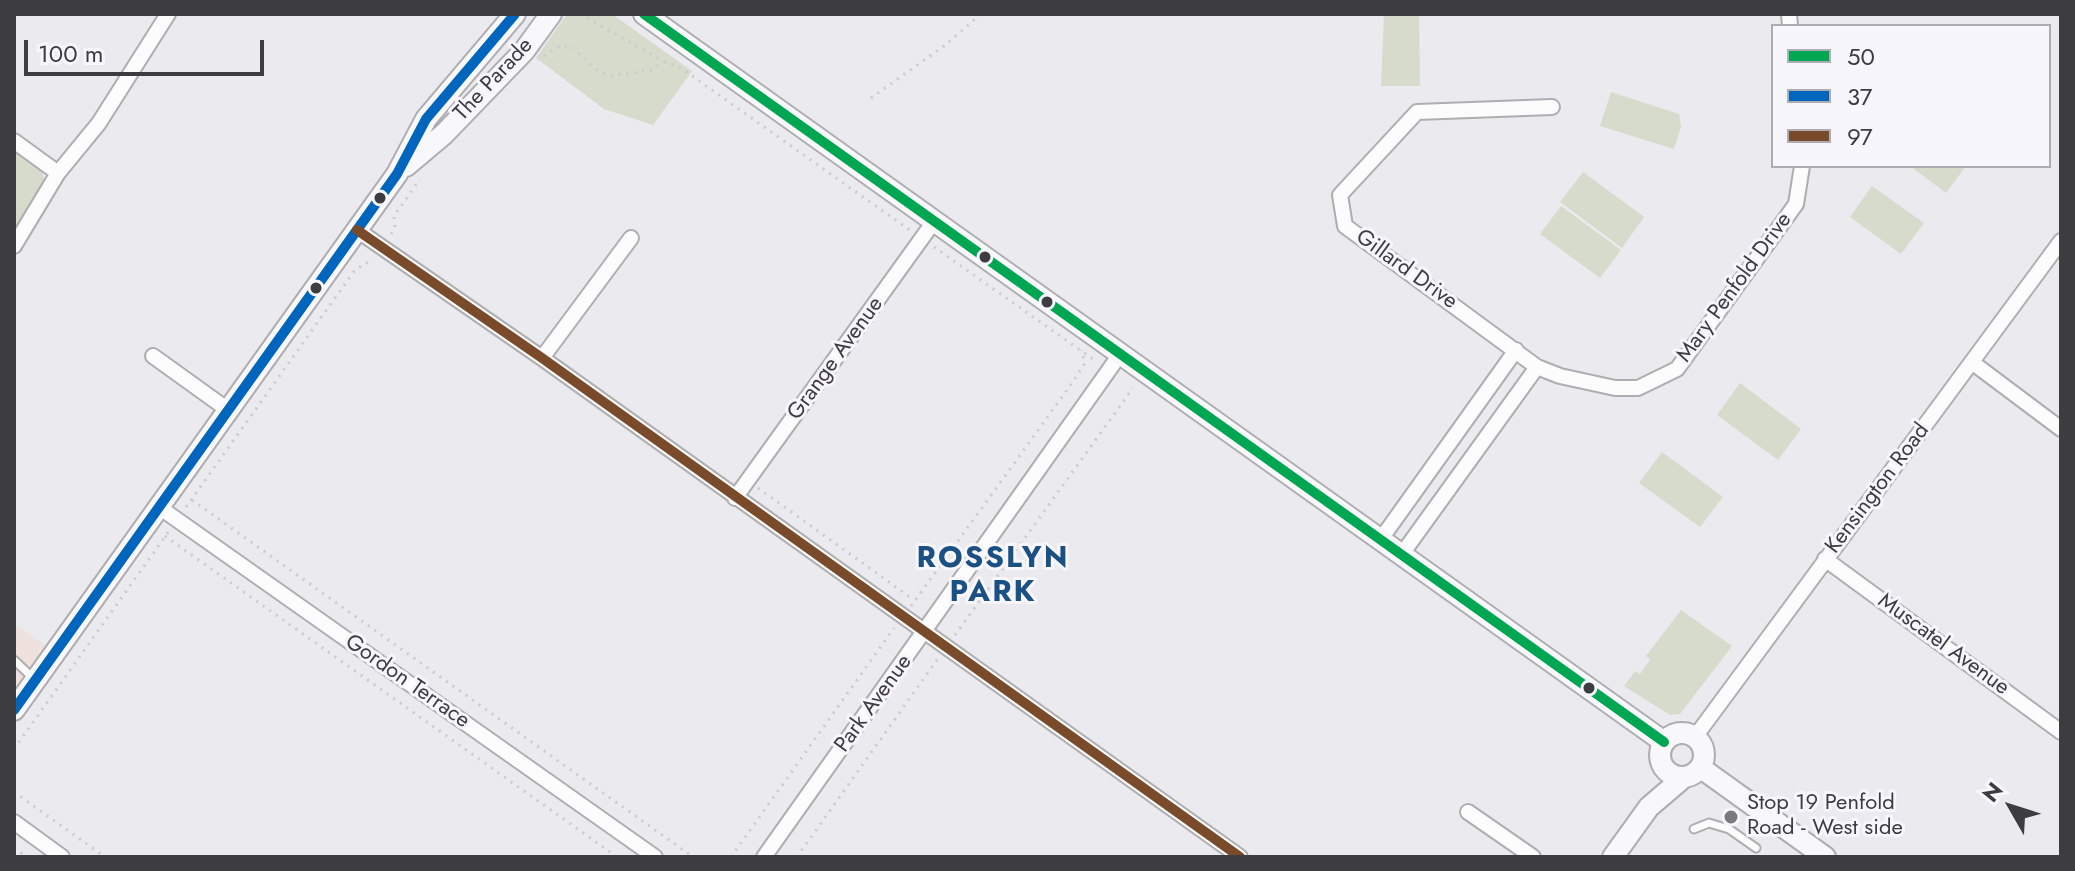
<!DOCTYPE html>
<style>
body{margin:0}
#map{position:relative;width:2075px;height:871px;overflow:hidden;background:#ebeaee;font-family:Jost,sans-serif}
canvas{display:block}
.frame{position:absolute;inset:0;border:16px solid #3d3c3f;pointer-events:none}
.legend{position:absolute;left:1771px;top:24px;width:280px;height:144px;box-sizing:border-box;background:#f8f6fd;border:2px solid #adacb1;margin:0;padding:10px 14px;list-style:none;font-size:24px;color:#3d3c3f}
.legend li{display:flex;align-items:center;gap:16px;height:40px}
.legend b{width:40px;border:2px solid #adacb1}
.north{position:absolute;left:1971px;top:767px;width:80px;height:80px;-webkit-text-stroke:6px #f8f6fd;paint-order:stroke;rotate:309deg;font-size:22px;font-weight:700;line-height:32px;text-align:center;color:#3d3c3f}
.north::after{content:'';display:block;margin:auto;width:28px;height:36px;background:#3d3c3f;clip-path:polygon(50% 0,100% 100%,50% 72%,0 100%)}
.scale{position:absolute;left:24px;top:40px;width:240px;height:36px;box-sizing:border-box;border:4px solid #3d3c3f;border-top:0;padding-left:10px;font-size:24px;line-height:28px;white-space:nowrap;color:#3d3c3f;-webkit-text-stroke:6px #f8f6fd;paint-order:stroke}
</style>
<div id="map">
<canvas width="2075" height="871"></canvas>
<div class="frame"></div>
<ul class="legend">
<li><b style="height:10px;background:#00a651"></b>50</li>
<li><b style="height:10px;background:#0065bd"></b>37</li>
<li><b style="height:10px;background:#7a4b2a"></b>97</li>
</ul>
<div class="north">N</div>
<div class="scale">100 m</div>
</div>
<script>
const g = document.querySelector('canvas').getContext('2d');
g.lineJoin = 'round';
function paint(path, color) { g.fillStyle = color; g.fill(path, 'evenodd'); }
const shape = rows => new Path2D(rows.map(r => 'M' + r).join(''));
function strokePath(path, color, width, dash) { g.strokeStyle = color; g.lineWidth = width; g.lineCap = dash ? 'butt' : 'round'; g.setLineDash(dash || []); g.stroke(path); }
function drawText(font, color, halo, rows, align = 'center') {
  g.font = font + ' Jost,sans-serif'; g.lineWidth = 6; g.setLineDash([]); g.textBaseline = 'middle'; g.strokeStyle = halo; g.fillStyle = color; for (const [text, x, y, turn = 0] of rows) {
    g.save(); g.translate(x, y); g.rotate((+turn || 0) * Math.PI / 180); g.textAlign = isNaN(turn) ? turn : align; if (halo) g.strokeText(text, 0, 0); g.fillText(text, 0, 0); g.restore();
  }
}
const education = shape([
 [14,623,46,646,14,689]
]);
const green = shape([
 [567,14,612,14,692,71,653,125,604,109,536,58],
 [1384,14,1419,14,1420,86,1381,86],
 [1611,92,1679,114,1681,127,1674,149,1600,126],
 [14,149,41,168,44,179,43,191,14,230],
 [1910,166,1966,166,1946,193],
 [1583,172,1644,217,1622,248,1560,202],
 [1872,186,1924,223,1901,254,1850,217],
 [1561,206,1621,250,1600,278,1540,234],
 [1740,383,1801,429,1778,460,1717,415],
 [1662,452,1723,497,1700,527,1639,483],
 [1681,610,1732,646,1680,714,1670,715,1624,686,1635,671,1640,674,1650,660,1646,656]
]);
const path = shape([
 [580,14,663,61],
 [544,56,561,45,573,48,598,71,611,76,651,70,664,62,681,68,911,231],
 [871,98,944,46,981,14],
 [391,234,395,228,394,216,420,179],
 [934,247,1097,362],
 [758,488,914,600],
 [192,500,693,857],
 [186,507,355,270,373,259],
 [165,536,617,857],
 [911,606,1070,386,1085,363,1081,350],
 [955,635,1133,388],
 [14,749,169,531],
 [14,792,105,857],
 [14,848,27,857],
 [731,857,894,628],
 [797,857,939,657]
]);
const lane = shape([
 [14,660,33,678],
 [1694,829,1709,823,1729,829,1756,848]
]);
const street = shape([
 [1789,14,1790,26],
 [1552,107,1417,112,1340,195,1345,226,1537,367,1560,376,1615,388,1638,388,1677,369,1796,204,1802,166],
 [14,141,58,173],
 [357,230,542,358,1240,857],
 [14,246,58,173,99,123,168,14],
 [153,356,228,410],
 [542,358,631,238],
 [1973,363,2061,429],
 [735,498,935,220],
 [159,507,655,857],
 [1381,539,1516,350],
 [1402,554,1537,367],
 [1825,559,2061,732],
 [1695,737,2061,241],
 [1468,812,1533,857],
 [14,822,62,857],
 [764,857,1121,353]
]);
const secondary = shape([
 [644,14,1664,742],
 [406,166,444,134,524,51,551,14],
 [14,710,397,174,426,119,515,14],
 '1660 755a22 22 0 1 1 44 0a22 22 0 1 1-44 0Z',
 [1701,768,1825,857],
 [1613,857,1649,807,1683,778]
]);
const bus1 = shape([
 [644,14,1664,742]
]);
const bus2 = shape([
 [14,710,397,174,426,119,515,14]
]);
const bus3 = shape([
 [357,230,542,358,1240,857]
]);
const markers = [
 [380,198,7,"#3d3c3f"],
 [985,257,7,"#3d3c3f"],
 [316,288,7,"#3d3c3f"],
 [1047,302,7,"#3d3c3f"],
 [1589,688,7,"#3d3c3f"],
 [1731,817,8,"#7a797c"]
];
const streetNames = [
 ["The Parade",494,80,-47],
 ["Gillard Drive",1406,270,36],
 ["Mary Penfold Drive",1735,288,-54],
 ["Grange Avenue",836,359,-54],
 ["Kensington Road",1878,489,-53],
 ["Muscatel Avenue",1943,645,36],
 ["Gordon Terrace",407,682,35],
 ["Park Avenue",874,704,-54]
];
const poiNames = [
 ["Stop 19 Penfold",1747,804],
 ["Road - West side",1747,829]
];
const districtNames = [
 ["ROSSLYN",993,560],
 ["PARK",993,594]
];
paint(education, '#efe1de');
paint(green, '#d6dbcb');
strokePath(lane, '#aeadb0', 11);
strokePath(street, '#aeadb0', 18);
strokePath(secondary, '#aeadb0', 24);
strokePath(path, '#cbcbcd', 3, [2, 6]);
strokePath(lane, '#fcfcfc', 7);
strokePath(street, '#fcfcfc', 14);
strokePath(secondary, '#f8f7f9', 20);
strokePath(bus1, '#00a651', 10);
strokePath(bus2, '#0065bd', 10);
strokePath(bus3, '#7a4b2a', 10);
for (const [x, y, r, color] of markers) { const dot = new Path2D(); dot.arc(x, y, r, 0, 2 * Math.PI); g.fillStyle = color; g.fill(dot); strokePath(dot, '#f8f6fd', 3); }
drawText('22px', '#3d3c3f', '#f8f6fd', streetNames);
drawText('22px', '#3d3c3f', '#f8f6fd', poiNames, 'left');
g.letterSpacing = '2px';
drawText('bold 30px', '#1a5182', '#f8f6fd', districtNames);
g.letterSpacing = '0px';
</script>
